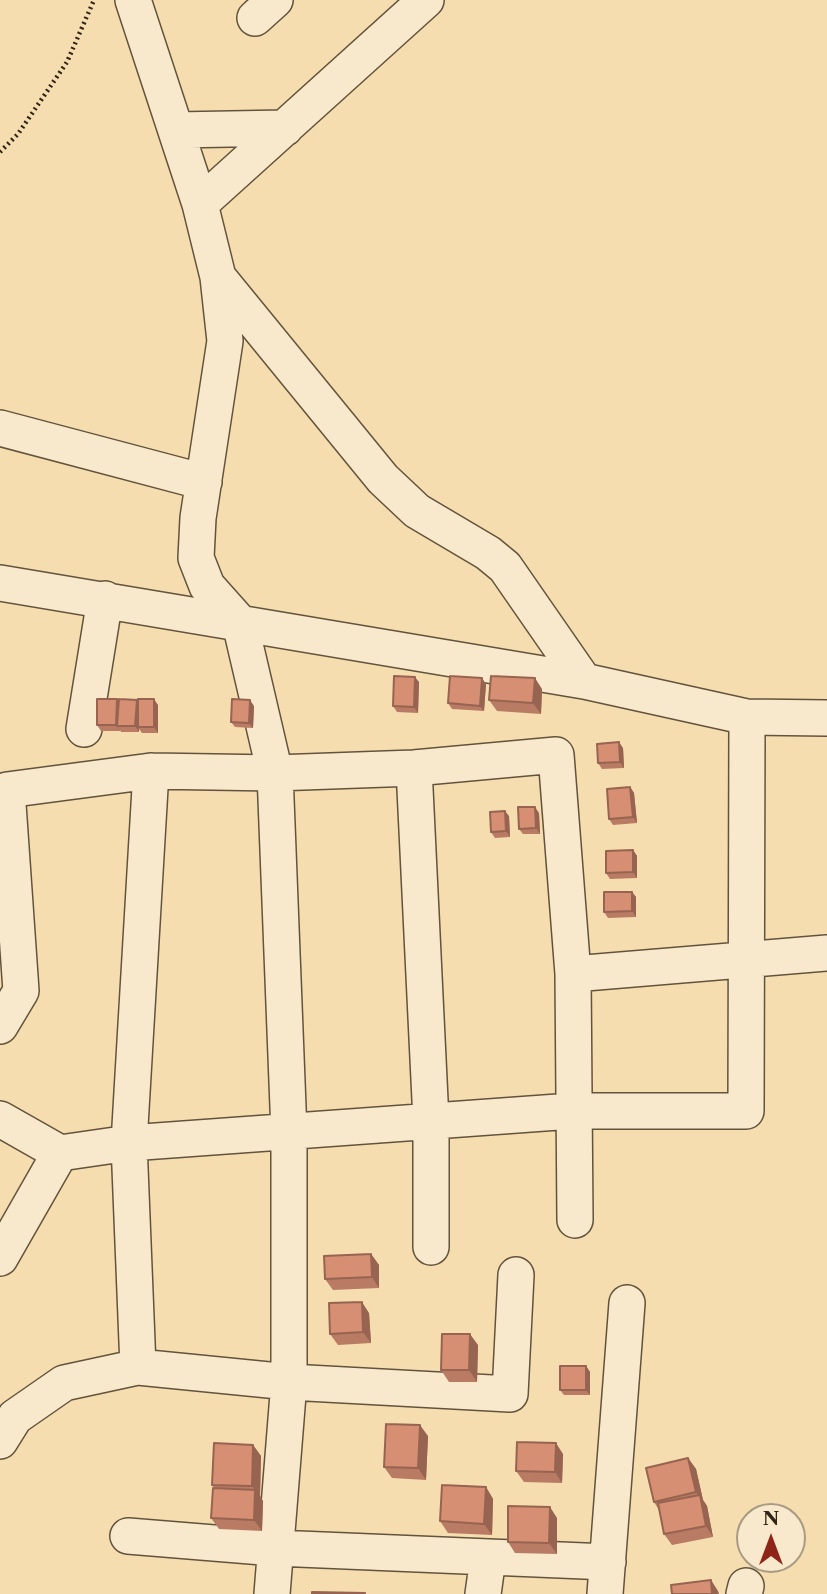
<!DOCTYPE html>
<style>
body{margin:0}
#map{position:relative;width:827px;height:1594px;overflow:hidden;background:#f5ddb0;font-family:"Libre Caslon Text",serif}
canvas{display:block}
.north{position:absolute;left:736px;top:1503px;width:70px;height:70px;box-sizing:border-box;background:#f8e9cc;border:2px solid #a89b83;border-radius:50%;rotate:0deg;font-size:19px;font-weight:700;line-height:28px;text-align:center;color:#312516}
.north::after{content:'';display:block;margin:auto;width:24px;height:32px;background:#8f2418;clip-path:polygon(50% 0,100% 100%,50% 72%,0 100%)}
</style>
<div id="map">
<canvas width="827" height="1594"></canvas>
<div class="north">N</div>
</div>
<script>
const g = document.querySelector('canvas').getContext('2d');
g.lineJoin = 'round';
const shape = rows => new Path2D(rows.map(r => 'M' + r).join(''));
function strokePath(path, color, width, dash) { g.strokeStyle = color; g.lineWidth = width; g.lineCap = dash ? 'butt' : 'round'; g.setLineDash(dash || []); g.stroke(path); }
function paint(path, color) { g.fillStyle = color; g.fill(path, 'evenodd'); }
const path = shape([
 [0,152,18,134,67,62,94,0]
]);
const street = shape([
 [133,0,200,204,218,277,225,341,198,518,196,558,207,586,240,623,275,773,289,1133,289,1382,272,1594],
 [255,18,275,0],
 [176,130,285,128],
 [200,204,426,0],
 [218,277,383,479,417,511,488,553,505,567,584,681],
 [0,428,204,482],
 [0,583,584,681,747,717,827,718],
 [84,729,105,599],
 [414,768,431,1121,431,1247],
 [573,974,575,1220],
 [0,1026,21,991,7,790,151,771,275,773,414,768,556,755,573,974,827,953],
 [0,1119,60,1153,129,1143,572,1111,746,1111,747,717],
 [0,1258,60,1153],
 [138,1367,129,1143,151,771],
 [0,1441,15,1417,64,1383,138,1367,289,1382,510,1394,516,1275],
 [128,1536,275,1548,608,1562],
 [483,1594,488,1558],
 [605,1594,627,1303],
 [744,1594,746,1586]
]);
const wall = shape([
 [419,682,418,713,397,712,393,706],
 [486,684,484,711,452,709,448,703],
 [542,689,541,714,497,711,489,700],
 [117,699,119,702,137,700,138,702,158,705,158,733,142,733,139,729,139,732,121,732,120,730,120,731,101,731,97,725],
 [254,706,253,728,235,727,231,722],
 [623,748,624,768,602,769,598,763],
 [630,787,634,793,637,823,613,825,609,819],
 [539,813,540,834,523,834,519,829],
 [509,816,510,837,495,838,491,832],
 [633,850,637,856,637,878,610,879,606,873],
 [632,892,636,897,636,917,608,918,604,912],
 [371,1254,379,1265,379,1288,333,1290,325,1279],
 [369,1313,371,1343,338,1345,330,1334],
 [478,1345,477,1382,449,1382,441,1370],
 [586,1366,590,1372,590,1395,564,1395,560,1390],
 [428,1436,426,1480,392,1478,384,1467],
 [253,1445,261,1456,260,1496,263,1501,262,1531,219,1529,211,1518,214,1488,212,1485],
 [563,1454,562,1483,524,1482,516,1471],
 [688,1458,696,1469,703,1500,707,1506,713,1537,672,1545,664,1534,659,1510,654,1502],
 [486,1487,493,1499,492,1535,448,1533,440,1521],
 [557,1518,557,1554,515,1553,508,1542]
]);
const shadedWall = shape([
 [415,677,419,682,418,713,414,707],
 [482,678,486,684,484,711,480,706],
 [535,678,542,689,541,714,533,703],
 [117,699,121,705,117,726,120,731,116,725],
 [154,699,158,705,158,733,154,727],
 [137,700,141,706,138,727,139,729,139,732,135,726],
 [250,700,254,706,253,728,249,723],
 [619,742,623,748,624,768,620,762],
 [630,787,634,793,637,823,633,817],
 [535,807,539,813,540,834,536,828],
 [505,811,509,816,510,837,506,831],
 [633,850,637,856,637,878,633,872],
 [632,892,636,897,636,917,632,911],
 [371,1254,379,1265,379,1288,372,1277],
 [362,1302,369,1313,371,1343,363,1332],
 [470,1334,478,1345,477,1382,469,1370],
 [586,1366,590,1372,590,1395,586,1390],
 [420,1425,428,1436,426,1480,418,1468],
 [556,1443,563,1454,562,1483,555,1472],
 [253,1445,261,1456,260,1496,263,1501,262,1531,254,1520,255,1490,252,1486],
 [688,1458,696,1469,703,1500,707,1506,713,1537,706,1526,700,1498,696,1492],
 [486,1487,493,1499,492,1535,484,1524],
 [550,1507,557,1518,557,1554,549,1543],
 [711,1580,718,1591,719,1594,712,1594]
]);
const building = shape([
 [394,676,415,677,414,707,393,706,394,676],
 [450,676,482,678,480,706,448,703,450,676],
 [491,676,535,678,533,703,489,700,491,676],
 [97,699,117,699,116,725,97,725,97,699],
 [119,699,137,700,135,726,117,726,119,699],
 [138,699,154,699,154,727,138,727,138,699],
 [232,699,250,700,249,723,231,722,232,699],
 [619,742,620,762,598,763,597,744,619,742],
 [630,787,633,817,609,819,607,789,630,787],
 [518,807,535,807,536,828,519,829,518,807],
 [505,811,506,831,491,832,490,812,505,811],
 [633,850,633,872,606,873,606,851,633,850],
 [604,892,632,892,632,911,604,912,604,892],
 [371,1254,372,1277,325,1279,324,1256,371,1254],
 [362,1302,363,1332,330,1334,329,1303,362,1302],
 [442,1334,470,1334,469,1370,441,1370,442,1334],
 [560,1366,586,1366,586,1390,560,1390,560,1366],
 [386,1424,420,1425,418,1468,384,1467,386,1424],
 [517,1442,556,1443,555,1472,516,1471,517,1442],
 [214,1443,253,1445,252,1486,212,1485,214,1443],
 [688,1458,696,1492,654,1502,646,1468,688,1458],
 [442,1485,486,1487,484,1524,440,1521,442,1485],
 [213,1488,255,1490,254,1520,211,1518,213,1488],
 [700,1495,706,1526,664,1534,658,1503,700,1495],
 [508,1506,550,1507,549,1543,508,1542,508,1506],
 [711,1580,712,1594,672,1594,671,1585,711,1580],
 [312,1592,365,1593,365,1594,312,1594,312,1592]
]);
strokePath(street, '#62533c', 38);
strokePath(path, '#312516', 4.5, [2, 3.5]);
strokePath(street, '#f8e9cc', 35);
paint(wall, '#b97b63');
paint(shadedWall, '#966450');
paint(building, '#d78f73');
strokePath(building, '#966450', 2);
</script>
